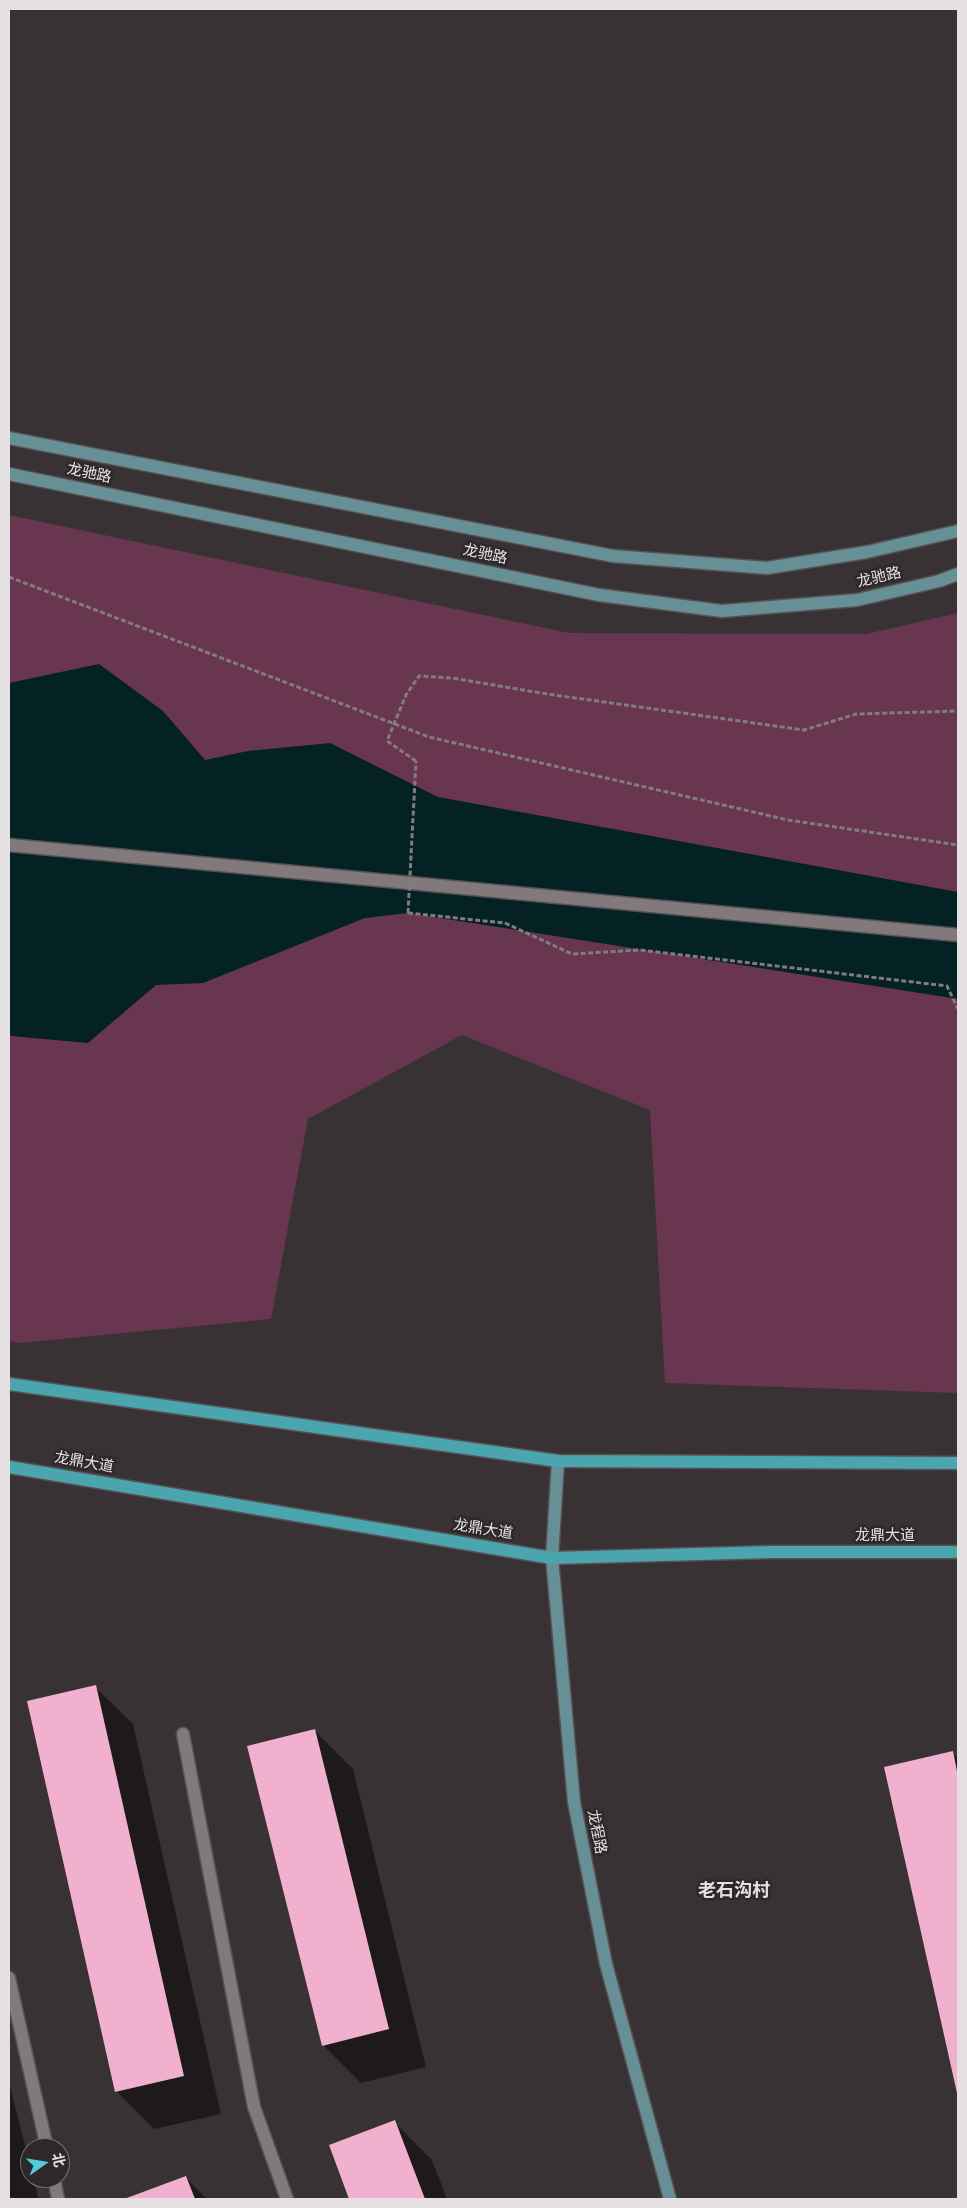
<!DOCTYPE html>
<meta charset="utf-8">
<style>
body{margin:0}
#map{position:relative;width:967px;height:2208px;overflow:hidden;background:#393235;font-family:"Roboto Condensed","Noto Sans SC",sans-serif}
canvas{display:block}
.frame{position:absolute;inset:0;border:10px solid #e5e1e3;pointer-events:none}
.north{position:absolute;left:20px;top:2138px;width:50px;height:50px;box-sizing:border-box;background:#2e282b;border:1px solid #777275;border-radius:50%;rotate:77deg;font-size:14px;font-weight:700;line-height:20px;text-align:center;color:#e5e1e3}
.north::after{content:'';display:block;margin:auto;width:18px;height:22px;background:#52cbd8;clip-path:polygon(50% 0,100% 100%,50% 72%,0 100%)}
</style>
<div id="map">
<canvas width="967" height="2208"></canvas>
<div class="frame"></div>
<div class="north">北</div>
</div>
<script>
const g = document.querySelector('canvas').getContext('2d');
g.lineJoin = 'round';
function paint(path, color) { g.fillStyle = color; g.fill(path, 'evenodd'); }
const shape = rows => new Path2D(rows.map(r => 'M' + r).join(''));
function strokePath(path, color, width, dash) { g.strokeStyle = color; g.lineWidth = width; g.lineCap = dash ? 'butt' : 'round'; g.setLineDash(dash || []); g.stroke(path); }
function drawText(font, color, halo, rows, align = 'center') {
  g.font = font + ' "Roboto Condensed","Noto Sans SC",sans-serif'; g.lineWidth = 5; g.setLineDash([]); g.textBaseline = 'middle'; g.strokeStyle = halo; g.fillStyle = color; for (const [text, x, y, turn = 0] of rows) {
    g.save(); g.translate(x, y); g.rotate((+turn || 0) * Math.PI / 180); g.textAlign = isNaN(turn) ? turn : align; if (halo) g.strokeText(text, 0, 0); g.fillText(text, 0, 0); g.restore();
  }
}
const green = shape([
 [9,515,569,633,866,634,958,613,958,1393,665,1383,650,1110,462,1035,308,1119,271,1319,19,1343,9,1341]
]);
const water = shape([
 [99,664,163,711,205,760,248,751,330,743,438,797,958,892,958,999,408,913,365,918,203,983,156,985,88,1043,11,1036,9,1034,9,683]
]);
const shadow = shape([
 [95,1687,133,1724,221,2114,154,2129,116,2091],
 [315,1731,353,1769,426,2067,361,2083,323,2045],
 [952,1752,958,1759,958,2091,885,1767],
 [9,2082,30,2165,30,2178,33,2178,39,2199,9,2199],
 [394,2122,432,2160,447,2199,351,2199,330,2146],
 [185,2177,207,2199,127,2199]
]);
const building = shape([
 [96,1685,184,2076,115,2092,27,1701],
 [315,1729,389,2029,322,2046,247,1746],
 [953,1751,958,1776,957,2093,884,1767],
 [395,2120,425,2199,349,2199,329,2145],
 [186,2176,195,2199,124,2199]
]);
const path = shape([
 [9,577,429,737,788,820,958,845],
 [416,761,387,741,406,695,419,676,452,678,547,694,804,730,856,714,958,711],
 [408,913,505,923,572,954,640,950,947,986,958,1009]
]);
const lane = shape([
 [9,845,958,935],
 [9,1978,47,2148],
 [54,2178,58,2199]
]);
const street = shape([
 [183,1734,254,2107,287,2199]
]);
const secondary = shape([
 [9,438,613,556,767,568,867,552,958,531],
 [9,474,599,595,722,611,857,600,939,581,958,574],
 [558,1461,552,1558,574,1802,606,1964,670,2199]
]);
const primary = shape([
 [9,1384,558,1461,958,1463],
 [9,1467,552,1558,771,1552,958,1552]
]);
const pathBridge = shape([
 [408,913,416,761]
]);
const streetNames = [
 ["龙驰路",89,474,12],
 ["龙驰路",485,555,12],
 ["龙驰路",879,578,-13],
 ["龙鼎大道",84,1463,10],
 ["龙鼎大道",483,1530,9],
 ["龙鼎大道",885,1536],
 ["龙程路",596,1832,79]
];
const quarterNames = [
 ["老石沟村",734,1891]
];
paint(green, '#68364f');
paint(water, '#042124');
paint(shadow, '#0007');
paint(building, '#f1b0ce');
strokePath(lane, '#575154', 15);
strokePath(street, '#575154', 15);
strokePath(secondary, '#575154', 15);
strokePath(primary, '#575154', 15);
strokePath(path, '#817c7e', 3, [5, 2.5]);
strokePath(lane, '#82797d', 12);
strokePath(street, '#82797d', 12);
strokePath(secondary, '#668f96', 12);
strokePath(primary, '#4aa5af', 12);
strokePath(pathBridge, '#817c7e', 3, [5, 2.5]);
drawText('15px', '#e5e1e3', '#2e282b', streetNames);
drawText('bold 18px', '#e5e1e3', '#2e282b', quarterNames);
</script>
